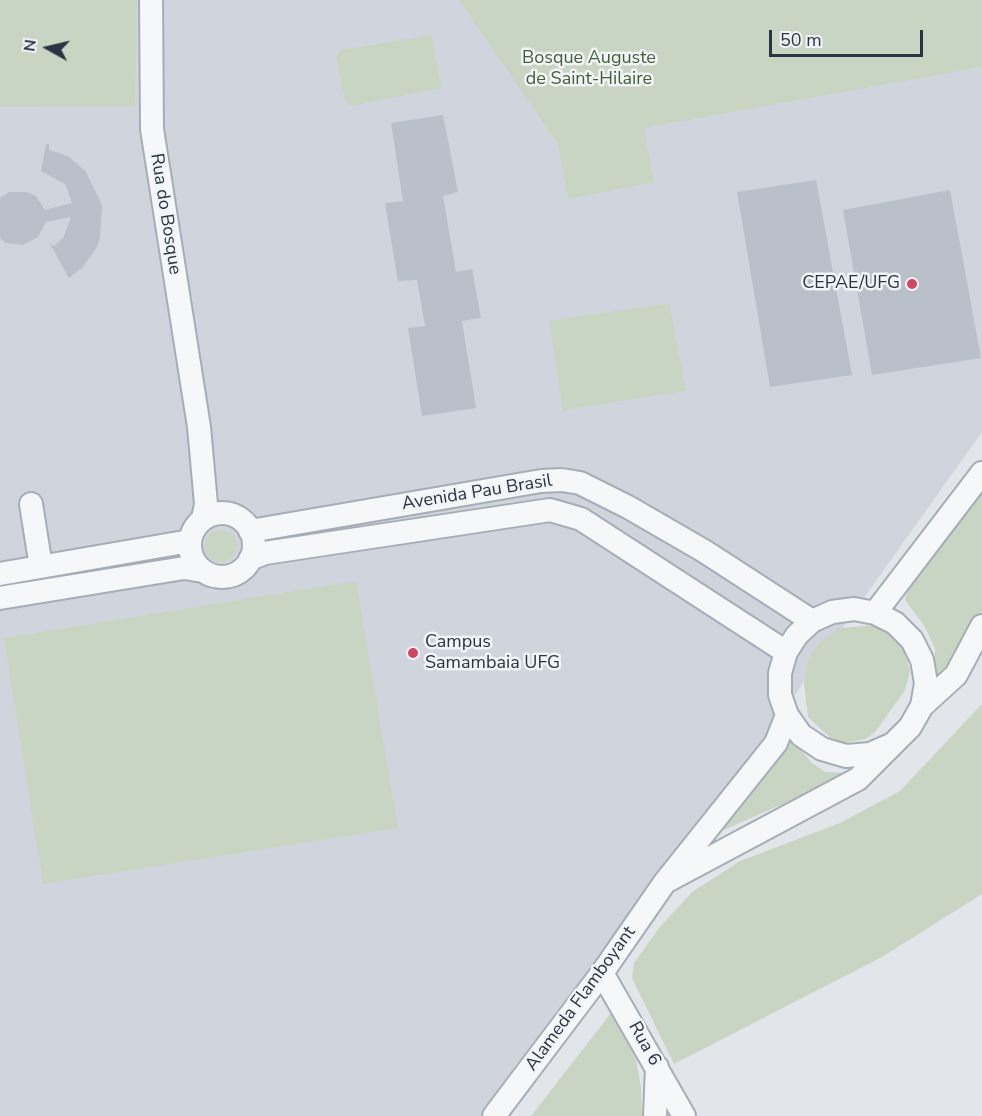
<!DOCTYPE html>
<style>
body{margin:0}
#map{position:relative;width:982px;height:1116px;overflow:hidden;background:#e2e6eb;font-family:"Nunito Sans",sans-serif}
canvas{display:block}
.north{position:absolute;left:18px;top:18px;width:60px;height:60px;-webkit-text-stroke:4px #f2f5f8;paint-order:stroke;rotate:278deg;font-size:16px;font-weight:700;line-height:24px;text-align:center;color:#2a3444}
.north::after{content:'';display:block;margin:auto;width:21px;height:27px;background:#2a3444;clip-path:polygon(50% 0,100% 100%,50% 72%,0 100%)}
.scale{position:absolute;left:769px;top:30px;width:154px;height:27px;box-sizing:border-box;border:3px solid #2a3444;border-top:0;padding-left:8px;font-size:18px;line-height:21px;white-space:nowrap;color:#2a3444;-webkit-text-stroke:4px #f2f5f8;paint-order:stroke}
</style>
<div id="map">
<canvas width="982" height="1116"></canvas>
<div class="north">N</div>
<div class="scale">50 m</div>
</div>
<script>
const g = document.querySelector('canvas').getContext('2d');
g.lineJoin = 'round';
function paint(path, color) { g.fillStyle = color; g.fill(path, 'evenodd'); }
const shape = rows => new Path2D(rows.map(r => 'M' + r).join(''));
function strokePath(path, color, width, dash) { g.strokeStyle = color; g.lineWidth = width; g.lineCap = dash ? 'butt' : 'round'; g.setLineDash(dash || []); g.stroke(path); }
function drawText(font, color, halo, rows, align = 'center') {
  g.font = font + ' "Nunito Sans",sans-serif'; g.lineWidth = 5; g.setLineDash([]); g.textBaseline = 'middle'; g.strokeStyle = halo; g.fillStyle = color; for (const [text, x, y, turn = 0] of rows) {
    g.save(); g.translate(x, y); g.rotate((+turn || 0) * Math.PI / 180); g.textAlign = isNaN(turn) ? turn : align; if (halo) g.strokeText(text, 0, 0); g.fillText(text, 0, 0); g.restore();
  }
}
const built = shape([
 [0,0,982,0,982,432,668,873,487,1116,0,1116]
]);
const green = shape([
 [0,0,137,0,135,106,0,107],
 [459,0,982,0,982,67,644,128,654,182,568,199,558,144],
 [432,35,441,88,351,106,345,101,336,57,341,50],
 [669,303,686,391,563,410,549,321],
 [982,492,982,611,950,667,935,682,935,649,925,627,905,600,908,589],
 '205 546a16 16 0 1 1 32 0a16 16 0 1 1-32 0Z',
 [356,581,398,828,43,884,4,638],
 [878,625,896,636,905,652,910,671,905,690,876,731,866,739,837,744,808,717,804,684,808,659,819,643,839,628],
 [982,704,982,894,882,957,674,1064,632,978,634,963,659,928,692,892,740,861,840,823,900,791],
 [791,742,795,743,812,763,825,772,853,773,717,833],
 [611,1013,636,1059,641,1088,642,1116,531,1116]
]);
const building = shape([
 [443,115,458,192,443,196,456,272,472,269,481,318,462,321,476,408,422,416,408,328,425,326,417,280,398,281,385,203,403,201,391,123],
 [46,144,49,144,49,150,68,156,86,172,102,205,100,237,97,247,82,268,69,278,49,242,54,246,63,238,71,217,46,222,38,237,23,245,6,243,0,238,0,198,9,192,27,192,36,196,45,210,72,203,65,184,41,171],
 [816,180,852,375,770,387,737,192],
 [950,190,981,358,872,375,843,210]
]);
const minor = shape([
 [151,0,152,129,199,427,206,504,203,519],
 [31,504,41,567],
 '190 545a32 32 0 1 1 64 0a32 32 0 1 1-64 0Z',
 [250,531,541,481,562,480,580,483,628,507,704,551,812,621],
 [250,559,265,553,550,510,581,519,786,652],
 [0,574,190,541],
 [0,598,184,568,203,571],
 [875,613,982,473],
 [922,706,956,675,982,626],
 [665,882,858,779,910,727,922,706,926,683,922,660,912,640,895,623,875,613,854,609,832,612,812,621,797,635,786,652,780,673,780,695,787,715,801,735,822,749,846,756,870,754,893,744],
 [602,973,684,1116],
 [494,1116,602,973,665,882,776,743,787,715],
 [655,1116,657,1067]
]);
const markers = [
 [912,284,6,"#d34460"],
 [413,653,6,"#d34460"]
];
const parkNames = [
 ["Bosque Auguste",589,59],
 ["de Saint-Hilaire",589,80]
];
const streetNames = [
 ["Rua do Bosque",165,214,81],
 ["Avenida Pau Brasil",477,493,-9],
 ["Alameda Flamboyant",581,999,-54],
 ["Rua 6",644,1044,61]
];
const poiNames = [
 ["CEPAE/UFG",900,284],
 ["Campus",425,643,"left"],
 ["Samambaia UFG",425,664,"left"]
];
paint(built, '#d0d5dd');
paint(green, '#c9d5c3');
paint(building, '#b9c0c9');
strokePath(minor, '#a7adb6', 26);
strokePath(minor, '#f5f7f9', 22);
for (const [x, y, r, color] of markers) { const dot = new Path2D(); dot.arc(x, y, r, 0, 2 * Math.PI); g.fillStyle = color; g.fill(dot); strokePath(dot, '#f2f5f8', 2); }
drawText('18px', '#406036', '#f2f5f8', parkNames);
drawText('18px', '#2a3444', '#f2f5f8', streetNames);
drawText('18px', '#2a3444', '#f2f5f8', poiNames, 'right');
</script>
